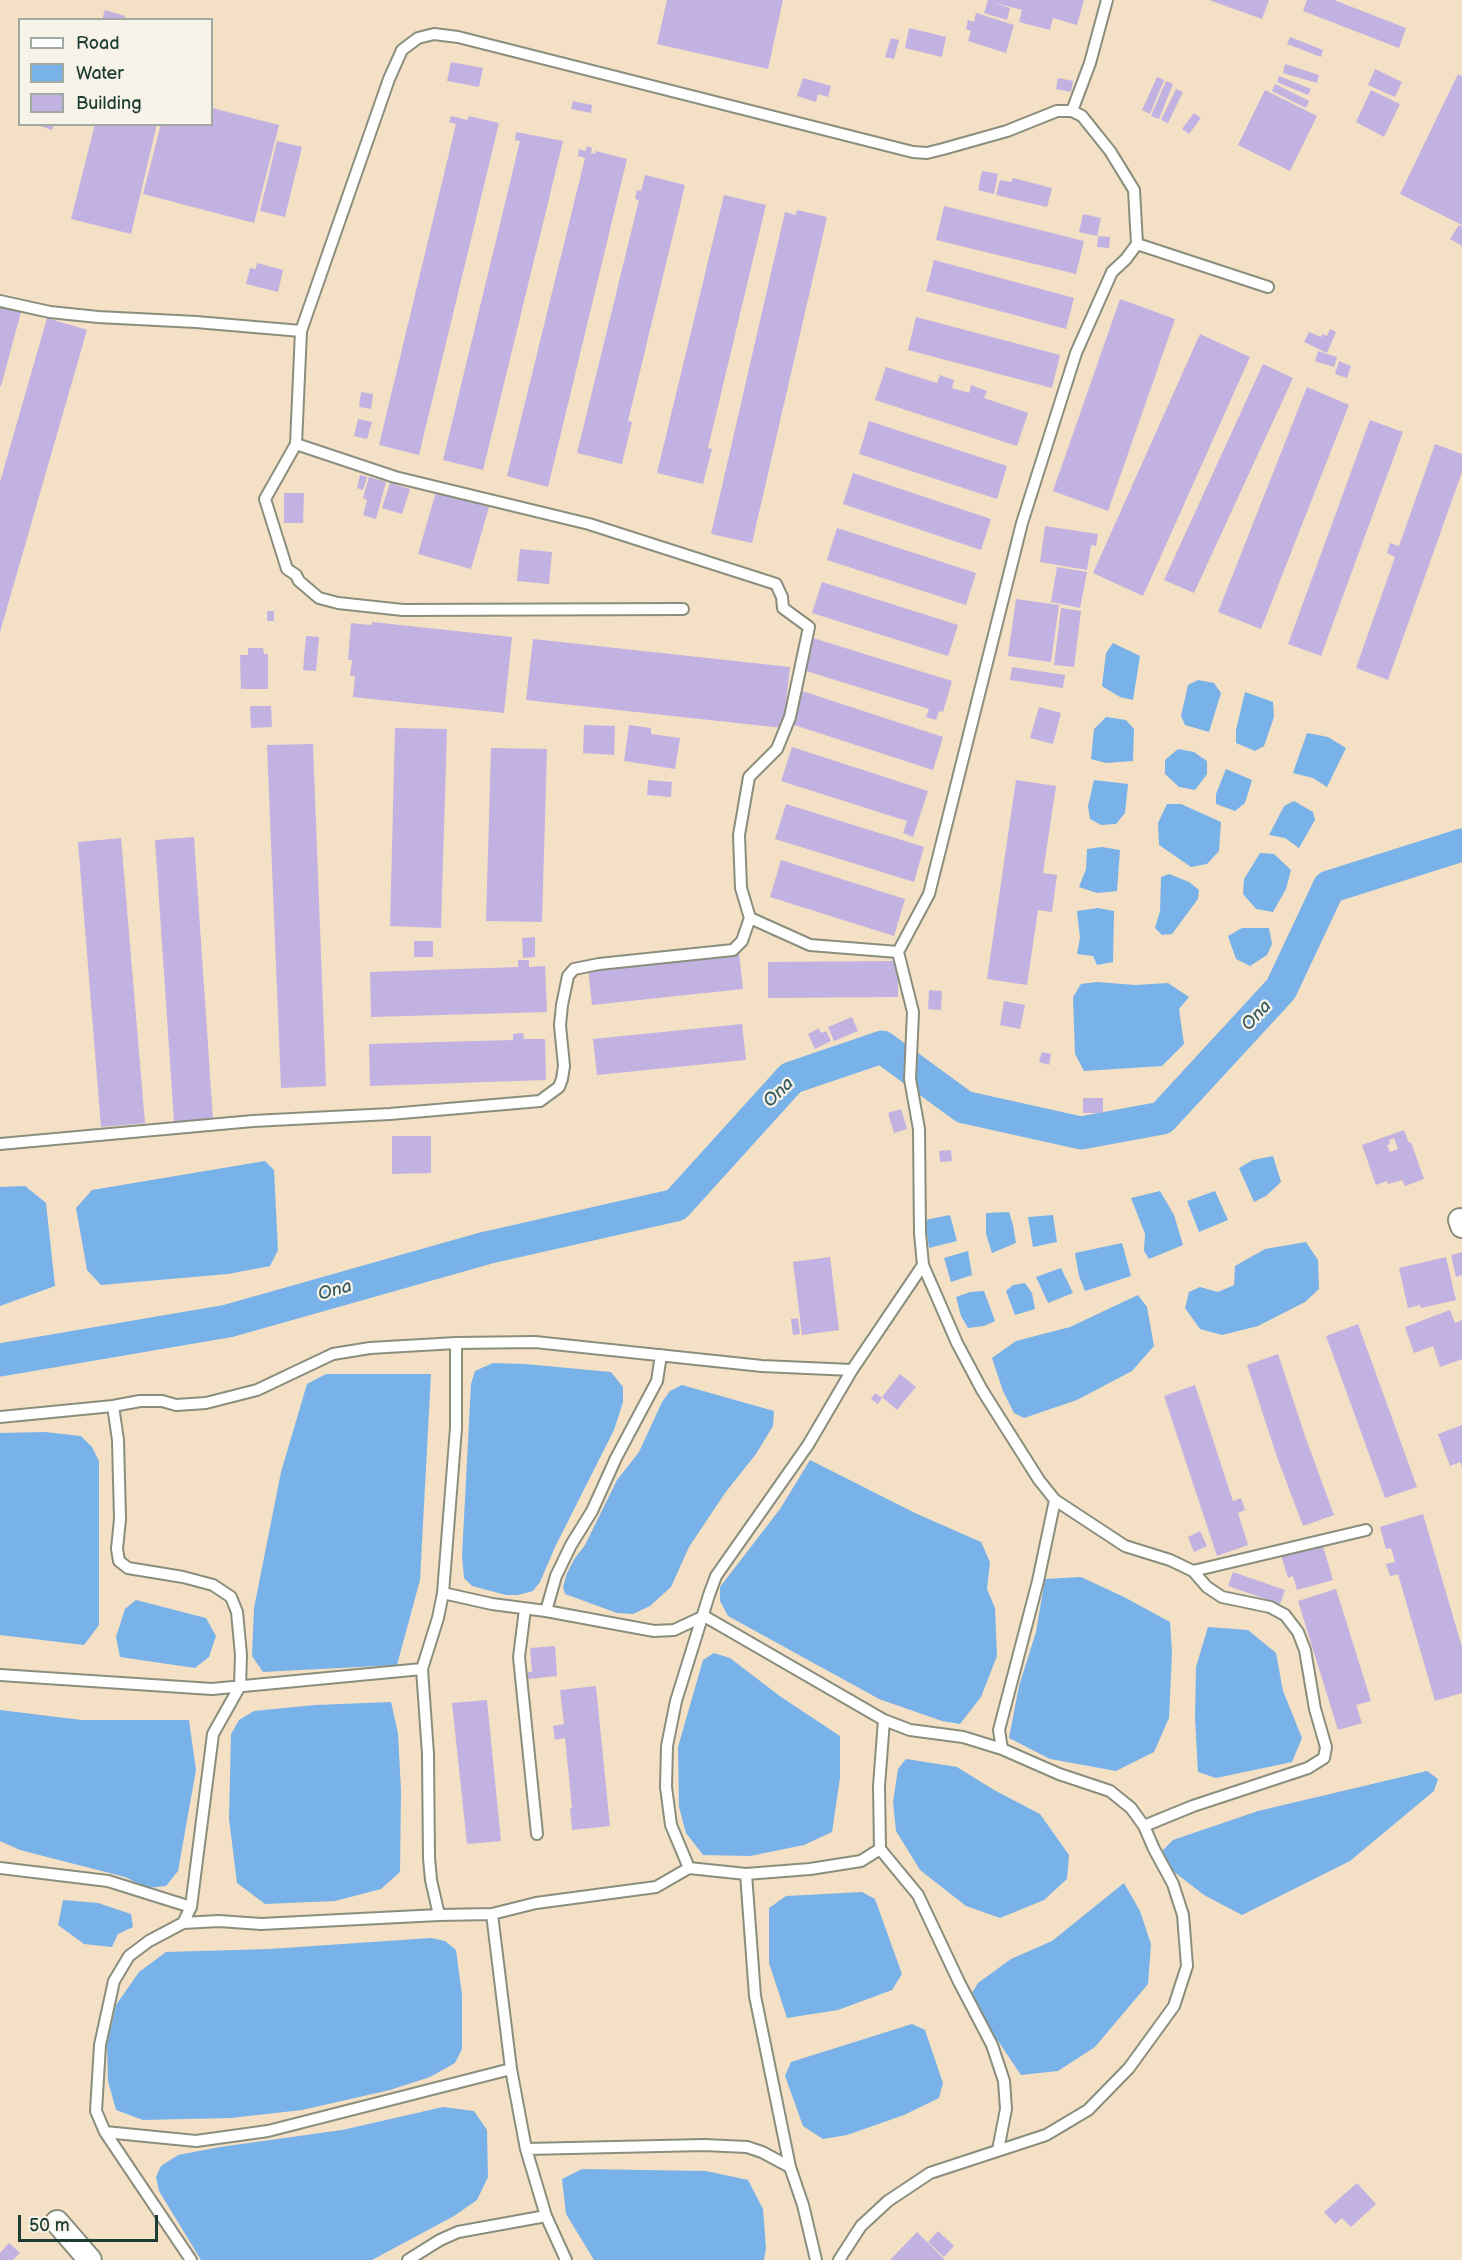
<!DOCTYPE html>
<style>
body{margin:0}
#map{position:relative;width:1462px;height:2260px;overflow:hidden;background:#f4e0c5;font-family:"Balsamiq Sans",sans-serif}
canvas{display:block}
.legend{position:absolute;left:18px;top:18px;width:195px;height:108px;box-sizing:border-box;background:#f7f3e8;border:2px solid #a1aaa0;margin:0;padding:8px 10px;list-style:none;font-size:18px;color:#1f3d34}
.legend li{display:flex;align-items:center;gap:12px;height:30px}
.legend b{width:30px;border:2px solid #a1aaa0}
.scale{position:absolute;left:18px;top:2215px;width:140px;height:27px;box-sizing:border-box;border:3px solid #1f3d34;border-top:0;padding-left:8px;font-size:18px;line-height:21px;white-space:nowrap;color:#1f3d34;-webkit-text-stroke:4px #f7f3e8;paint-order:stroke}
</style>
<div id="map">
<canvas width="1462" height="2260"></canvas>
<ul class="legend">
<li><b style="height:8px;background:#fff"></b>Road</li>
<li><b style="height:16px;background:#79b2e9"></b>Water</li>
<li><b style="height:16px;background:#c1b2e1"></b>Building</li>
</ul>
<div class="scale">50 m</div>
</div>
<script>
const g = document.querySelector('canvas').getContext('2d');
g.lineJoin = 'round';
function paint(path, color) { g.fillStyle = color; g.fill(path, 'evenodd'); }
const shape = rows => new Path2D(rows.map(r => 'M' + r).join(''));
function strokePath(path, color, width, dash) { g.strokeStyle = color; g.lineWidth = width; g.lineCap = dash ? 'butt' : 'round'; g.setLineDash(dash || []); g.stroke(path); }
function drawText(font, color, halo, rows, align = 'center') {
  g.font = font + ' "Balsamiq Sans",sans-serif'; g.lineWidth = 4.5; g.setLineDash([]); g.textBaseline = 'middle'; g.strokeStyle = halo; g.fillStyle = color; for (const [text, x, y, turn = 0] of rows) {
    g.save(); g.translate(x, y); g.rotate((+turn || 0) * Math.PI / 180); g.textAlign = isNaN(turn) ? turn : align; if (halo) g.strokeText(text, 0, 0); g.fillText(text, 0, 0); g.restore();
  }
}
const water = shape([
 [1113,643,1140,656,1133,700,1120,697,1102,686,1106,653],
 [1198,680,1214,683,1221,693,1209,732,1185,725,1181,716,1188,685],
 [1245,692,1273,702,1274,717,1264,746,1255,751,1236,743,1236,730],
 [1106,717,1126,720,1134,729,1133,761,1106,763,1091,759,1094,729],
 [1307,733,1328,737,1346,748,1327,787,1313,778,1293,773],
 [1178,749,1194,752,1207,761,1207,774,1195,790,1179,787,1165,774,1165,760],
 [1226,769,1252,780,1245,803,1235,811,1216,804,1216,794],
 [1094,780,1128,784,1125,813,1116,824,1101,825,1090,819,1088,806],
 [1294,801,1313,812,1315,820,1299,848,1285,838,1269,835,1284,806],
 [1167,804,1181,804,1221,822,1219,851,1207,864,1191,867,1159,845,1158,823],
 [1102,847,1120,850,1117,891,1097,893,1079,887,1086,869,1087,849],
 [1260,853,1274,854,1291,870,1286,889,1273,912,1256,909,1243,894,1244,879],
 [1169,874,1189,882,1199,890,1198,899,1172,934,1162,935,1155,928,1160,911,1161,877],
 [1098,908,1114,911,1113,962,1097,965,1093,956,1077,954,1080,938,1077,911],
 [1242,928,1269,928,1272,944,1267,955,1250,966,1236,959,1228,936],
 [1097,982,1135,985,1168,983,1189,997,1179,1009,1184,1044,1162,1066,1084,1071,1075,1054,1073,997,1081,984],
 [1273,1156,1281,1182,1266,1196,1254,1202,1239,1168,1253,1160],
 [265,1161,274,1170,278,1250,270,1266,228,1274,101,1285,87,1270,76,1208,92,1190],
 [25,1186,46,1203,55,1286,0,1306,0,1187],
 [1160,1191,1174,1215,1183,1245,1149,1259,1144,1251,1145,1234,1131,1198],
 [1215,1191,1228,1220,1199,1232,1187,1201],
 [1009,1212,1013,1225,1016,1243,992,1253,986,1234,986,1213],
 [950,1215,957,1241,929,1248,925,1220],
 [1053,1215,1057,1242,1033,1247,1028,1217],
 [1306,1242,1318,1260,1319,1289,1305,1302,1258,1326,1222,1335,1200,1329,1185,1308,1189,1292,1200,1287,1218,1292,1234,1285,1235,1266,1265,1249],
 [1122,1243,1131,1276,1085,1291,1079,1276,1075,1253],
 [968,1251,972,1275,951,1282,944,1258],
 [1061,1268,1073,1293,1048,1303,1036,1277],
 [1025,1283,1032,1293,1035,1309,1015,1315,1006,1291,1013,1285],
 [984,1291,995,1321,984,1326,968,1328,961,1316,956,1297,970,1292],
 [1138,1295,1147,1307,1154,1346,1132,1371,1077,1400,1024,1418,1014,1413,1003,1391,992,1358,1016,1341,1070,1327],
 [493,1363,525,1364,611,1372,623,1387,623,1402,614,1430,555,1547,540,1582,533,1591,518,1595,506,1595,472,1586,464,1578,462,1556,471,1384,475,1371],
 [326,1374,431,1374,420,1580,397,1665,263,1672,252,1656,254,1608,281,1472,307,1384],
 [682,1385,774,1411,773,1426,756,1454,725,1493,689,1547,671,1587,650,1606,633,1614,617,1613,565,1594,563,1587,567,1573,575,1558,585,1545,617,1480,639,1452,662,1402,670,1391],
 [45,1432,81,1436,92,1447,99,1461,99,1625,84,1645,0,1635,0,1433],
 [810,1460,915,1513,981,1542,990,1562,987,1589,995,1608,997,1656,981,1697,960,1724,942,1721,879,1699,728,1616,720,1601,720,1587,780,1509],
 [1081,1577,1124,1597,1170,1622,1172,1653,1169,1718,1154,1752,1116,1771,1050,1759,1009,1738,1019,1686,1036,1632,1045,1579],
 [136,1600,206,1618,216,1636,209,1657,195,1668,120,1657,116,1637,125,1609],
 [1208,1627,1248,1630,1276,1653,1283,1691,1302,1738,1292,1762,1216,1778,1198,1772,1195,1718,1196,1667],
 [714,1653,730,1658,781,1697,840,1736,840,1778,832,1832,804,1845,750,1856,703,1855,686,1833,679,1807,678,1747,703,1660],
 [391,1702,398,1733,401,1791,400,1872,381,1889,335,1901,265,1904,237,1883,229,1819,231,1734,239,1720,254,1711,315,1705],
 [0,1710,82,1720,189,1720,196,1770,178,1871,166,1886,147,1888,125,1877,20,1850,0,1841],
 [906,1759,957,1767,994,1790,1040,1814,1069,1855,1067,1879,1044,1900,1000,1918,966,1906,920,1870,896,1831,893,1802,898,1769],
 [1427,1771,1438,1779,1434,1791,1350,1861,1242,1915,1204,1895,1169,1868,1161,1852,1173,1840,1258,1811],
 [1124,1883,1140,1911,1151,1944,1148,1984,1095,2047,1058,2071,1021,2075,969,1998,978,1983,1011,1959,1052,1941],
 [862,1892,875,1899,902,1974,892,1990,838,2010,787,2018,769,1963,769,1908,786,1896],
 [63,1900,98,1903,131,1914,133,1927,118,1934,112,1947,84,1944,58,1925],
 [431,1938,445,1941,456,1950,462,1995,462,2049,455,2063,430,2077,390,2090,302,2110,231,2118,143,2120,116,2110,108,2081,107,2044,116,2005,139,1972,166,1952,269,1949],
 [912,2024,925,2030,943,2083,939,2098,904,2115,847,2135,823,2139,803,2126,785,2076,791,2062],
 [443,2107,474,2111,487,2130,488,2177,477,2200,454,2216,372,2260,201,2260,159,2191,156,2177,161,2166,178,2155,220,2147,342,2130],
 [582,2169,706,2171,748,2180,763,2209,766,2248,764,2260,594,2260,566,2214,562,2179]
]);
const river = shape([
 [0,1360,228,1321,486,1248,676,1205,791,1078,882,1047,964,1107,1081,1133,1162,1118,1281,989,1329,887,1462,845]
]);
const building = shape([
 [667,0,783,0,768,69,657,44],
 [988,0,1084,0,1077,25,1053,18,1050,30,1019,22,1022,10,992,2,1010,8,1007,20,984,13],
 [1209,0,1269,0,1262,19],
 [1307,0,1334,0,1406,28,1399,48,1303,11],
 [105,10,125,16,124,20,102,20],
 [976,13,1014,25,1006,53,968,41,971,31,966,29,968,20,974,22],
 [909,28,946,37,942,57,905,48],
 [1290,37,1323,50,1321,57,1287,44],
 [891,38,899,40,894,59,885,57],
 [451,62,483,68,479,87,447,81],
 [1285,64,1319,75,1317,83,1283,73],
 [1375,69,1402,82,1395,97,1368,85],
 [1458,74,1462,76,1462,225,1400,194],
 [1279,76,1311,89,1308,95,1277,82],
 [1157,77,1164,80,1150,114,1142,110],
 [803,78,831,86,828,97,818,94,816,102,797,96],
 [1058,78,1073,81,1071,92,1056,89],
 [1166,81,1173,84,1159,119,1151,116],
 [1275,84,1309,101,1306,108,1272,91],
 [1176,89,1183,92,1168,123,1161,120],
 [1265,90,1317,116,1290,171,1238,145],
 [1371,90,1400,104,1384,137,1356,122],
 [573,101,592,105,591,113,571,109],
 [212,108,279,125,254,223,143,194,161,124,212,124],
 [1194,113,1201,118,1189,134,1182,129],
 [451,116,467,120,469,116,499,123,419,455,379,445,456,124,449,122],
 [34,124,54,124,52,130],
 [95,124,157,124,131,234,71,219],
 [516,132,563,141,483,470,443,460,520,141,515,140],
 [277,141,302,147,285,217,260,211],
 [587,146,592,148,591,153,595,154,596,151,627,159,548,487,507,476,585,158,578,156,579,149,586,151],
 [982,171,998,174,994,194,978,190],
 [645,175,685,185,628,421,632,422,622,464,577,453,639,200,635,199,637,190,641,191],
 [1013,178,1052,188,1047,207,996,195,1000,180,1011,182],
 [724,195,766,205,708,448,712,449,703,484,657,473],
 [944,206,1084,241,1076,274,936,240],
 [797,210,827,217,752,543,711,534,785,212,796,215],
 [1083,214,1101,218,1097,236,1079,232],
 [1459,225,1462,227,1462,246,1450,239],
 [1098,236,1110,237,1109,248,1097,247],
 [934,260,1074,298,1066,329,926,291],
 [257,263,283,270,278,292,246,284,250,268,256,269],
 [1120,299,1175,319,1108,511,1053,491],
 [0,306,21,312,1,386,0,386],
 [916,317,1060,355,1052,388,908,350],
 [47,318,87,330,0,632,0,482],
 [1330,329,1336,332,1327,353,1304,342,1309,332,1321,337,1323,334,1327,336],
 [1200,334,1250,357,1143,596,1093,573],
 [1318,351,1337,357,1334,367,1315,361],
 [1339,361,1351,366,1347,378,1335,374],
 [1263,364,1293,378,1194,593,1164,580],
 [886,367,937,383,940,375,954,380,952,388,969,393,971,385,987,391,984,398,1028,413,1017,446,875,400],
 [1307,387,1349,405,1261,629,1218,612],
 [361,392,373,394,371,409,359,407],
 [358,419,372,422,367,439,354,436],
 [1370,420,1403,432,1321,656,1288,644],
 [869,421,1007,466,997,499,859,454],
 [1435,444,1462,454,1462,472,1388,680,1356,668,1395,557,1387,553,1390,543,1399,546],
 [853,473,991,519,981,550,843,504],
 [360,475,367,477,363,490,357,488],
 [369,477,386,482,376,519,363,515,367,500,363,498],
 [390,483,410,489,402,514,382,508],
 [436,492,489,507,471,569,418,554],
 [284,493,304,493,303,523,284,523],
 [1045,526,1098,534,1096,546,1091,545,1087,570,1040,562],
 [837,528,976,573,966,605,827,560],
 [520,549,552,552,549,584,517,581],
 [1057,567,1087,572,1080,608,1051,602],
 [822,582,958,625,948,656,812,613],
 [1016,599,1059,605,1051,662,1008,656],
 [1061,608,1081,611,1074,667,1054,665],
 [267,611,274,611,274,621,267,621],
 [372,622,512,637,504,713,353,697,355,676,350,676,352,660,348,660,351,623,371,625],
 [306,636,319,637,316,671,303,670],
 [813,638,952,681,943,712,939,711,936,720,926,717,929,709,803,670],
 [533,639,790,667,783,728,526,700],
 [248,648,263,648,264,654,268,654,268,689,241,689,240,655,248,655],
 [1012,667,1065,675,1063,688,1010,680],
 [802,691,943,737,933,770,791,724],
 [250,706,271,706,272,727,251,728],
 [1039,707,1061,713,1053,744,1030,738],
 [584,725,615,726,614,755,583,753],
 [629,725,651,728,651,734,680,738,675,769,624,761],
 [395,728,447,729,441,928,390,926],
 [313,744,326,1086,281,1088,267,745],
 [792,747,928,791,913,837,903,833,907,821,781,781],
 [491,748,547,749,542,922,486,921],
 [648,780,672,782,671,797,647,795],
 [1016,780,1056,786,1043,873,1057,875,1052,912,1038,910,1027,985,987,979],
 [786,804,924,847,914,882,775,839],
 [194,837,213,1120,174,1122,155,840],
 [121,838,145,1123,101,1127,78,842],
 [781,860,905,899,894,936,770,897],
 [535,937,535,957,523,958,522,938],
 [414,941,433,941,433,957,414,957],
 [739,953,743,989,592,1005,588,968],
 [518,960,529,960,529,967,545,966,547,1012,371,1017,370,972,518,967],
 [898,961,898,997,768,998,768,962],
 [929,990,942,991,941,1010,928,1009],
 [1004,1001,1025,1005,1020,1029,1000,1025],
 [852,1017,858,1031,834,1041,828,1027],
 [742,1024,746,1060,597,1075,593,1039],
 [819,1028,821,1033,826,1031,831,1041,815,1049,808,1034],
 [523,1033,524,1039,545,1039,546,1080,370,1086,369,1044,513,1040,513,1034],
 [1042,1052,1051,1054,1049,1065,1039,1062],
 [1083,1098,1103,1098,1103,1113,1083,1113],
 [901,1109,907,1129,894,1133,888,1113],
 [1404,1130,1409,1143,1411,1142,1424,1179,1405,1186,1402,1180,1388,1184,1387,1181,1376,1185,1362,1145],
 [1394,1138,1398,1149,1390,1152,1387,1145,1390,1144,1389,1140],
 [392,1136,431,1136,431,1173,392,1174],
 [951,1150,952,1161,940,1162,939,1151],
 [1462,1252,1462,1275,1456,1277,1451,1255],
 [830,1257,839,1330,802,1335,793,1262],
 [1446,1257,1456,1300,1421,1308,1420,1305,1408,1308,1399,1268],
 [1450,1310,1455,1323,1462,1320,1462,1359,1440,1367,1433,1346,1414,1353,1405,1327],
 [798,1318,800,1334,793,1335,791,1319],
 [1358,1324,1417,1487,1385,1498,1326,1336],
 [1278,1354,1306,1439,1334,1515,1303,1526,1276,1454,1247,1365],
 [900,1374,916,1387,897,1410,882,1397],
 [1195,1385,1233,1501,1241,1498,1245,1510,1238,1513,1248,1545,1217,1556,1164,1396],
 [875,1393,882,1398,878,1404,871,1399],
 [1462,1425,1462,1467,1460,1462,1450,1466,1438,1434],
 [1423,1514,1462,1647,1462,1693,1435,1701,1398,1574,1390,1576,1386,1564,1395,1562,1391,1548,1386,1549,1380,1527],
 [1200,1531,1207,1546,1194,1552,1188,1537],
 [1322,1543,1333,1580,1297,1590,1293,1576,1288,1578,1281,1555],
 [1233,1572,1285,1590,1280,1604,1228,1586],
 [1336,1589,1371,1701,1356,1705,1362,1723,1338,1730,1298,1601],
 [555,1646,557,1676,528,1679,528,1672,532,1672,530,1648],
 [596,1686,610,1826,572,1830,570,1808,572,1808,565,1738,555,1740,553,1726,564,1724,560,1690],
 [487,1700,501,1841,467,1844,452,1703],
 [1357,2183,1376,2204,1351,2227,1342,2218,1335,2224,1324,2212],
 [938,2231,954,2246,944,2257,928,2242],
 [917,2232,945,2260,890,2260],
 [9,2243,20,2253,13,2260,0,2260,0,2253]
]);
const service = shape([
 [1072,111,1090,63,1107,0],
 [1137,244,1268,287],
 [0,301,50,312,98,317,196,322,301,331],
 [296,444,395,477,589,524,776,584,782,597,783,608,809,627,790,717,777,749,749,777,739,835,741,888,750,918,810,945,898,952],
 [683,609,403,610,338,603,319,598,299,581,296,575,287,569,265,499,296,444,301,331,389,79,402,50,418,38,434,34,458,37,913,152,927,153,943,149,1007,131,1057,111,1072,111,1082,116,1110,151,1134,190,1137,244,1126,259,1112,272,1076,353,1022,523,929,894,898,952,913,1012,910,1079,919,1129,920,1233,923,1265,957,1343,982,1390,1039,1480,1055,1500,1038,1581,999,1730,1002,1749],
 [0,1144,253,1121,390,1114,540,1101,559,1087,562,1079,564,1066,560,1025,562,1005,568,976,574,969,599,964,733,950,742,941,750,918],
 [113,1406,118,1440,120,1519,117,1549,119,1561,128,1568,183,1577,213,1585,231,1597,237,1612,241,1655,240,1686,213,1734,191,1907,183,1923],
 [0,1417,113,1406,140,1401,162,1401,176,1405,206,1403,257,1390,333,1354,370,1348,456,1343,535,1342,762,1366,852,1370],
 [1055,1500,1125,1546,1170,1560,1193,1571,1207,1587,1222,1597,1270,1607,1285,1615,1298,1632,1305,1650,1315,1709,1326,1747,1324,1758,1308,1768,1193,1806,1144,1826],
 [1193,1571,1366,1530],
 [443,1593,456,1428,456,1343],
 [525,1609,519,1657,537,1834],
 [546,1611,556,1576,571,1545,592,1511,616,1458,657,1381,661,1355],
 [0,1675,212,1689,422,1669],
 [884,1720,879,1786,880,1849,918,1895,959,1982,992,2045,1004,2081,1006,2109,998,2150],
 [0,1868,108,1881,191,1907],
 [689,1868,671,1825,666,1787,667,1746,676,1701,709,1595,716,1576,808,1445,852,1370,923,1265],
 [746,1874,755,1996,790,2167,803,2205,816,2260],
 [492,1914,511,2069,526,2149,546,2216,566,2260],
 [439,1915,431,1880,429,1858,428,1754,422,1669,438,1618,443,1593,492,1604,546,1611,654,1631,674,1630,704,1616,884,1720,910,1730,963,1737,1002,1749,1059,1774,1110,1791,1131,1808,1144,1826,1154,1849,1173,1884,1183,1915,1187,1966,1174,2006,1129,2068,1088,2110,1046,2135,930,2173,888,2201,861,2226,839,2260],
 [105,2132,196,2141,268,2131,511,2069],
 [526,2149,704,2145,747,2147,762,2152,790,2167],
 [191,2260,105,2132,96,2111,100,2045,114,1981,129,1956,149,1941,183,1923,219,1921,261,1924,439,1915,492,1914,536,1903,656,1887,689,1868,746,1874,810,1869,861,1861,880,1849],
 [408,2260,440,2240,458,2232,546,2216]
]);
const minor = shape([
 [1460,1220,1462,1226],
 [57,2222,90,2260]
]);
const waterNames = [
 ["Ona",1257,1016,-47],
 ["Ona",779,1093,-44],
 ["Ona",335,1291,-16]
];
paint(water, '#79b2e9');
strokePath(river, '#79b2e9', 33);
paint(building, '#c1b2e1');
strokePath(service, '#8a8e7c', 14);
strokePath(minor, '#8a8e7c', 26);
strokePath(service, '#fff', 10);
strokePath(minor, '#fff', 22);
drawText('italic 18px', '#365a61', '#f7f3e8', waterNames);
</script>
